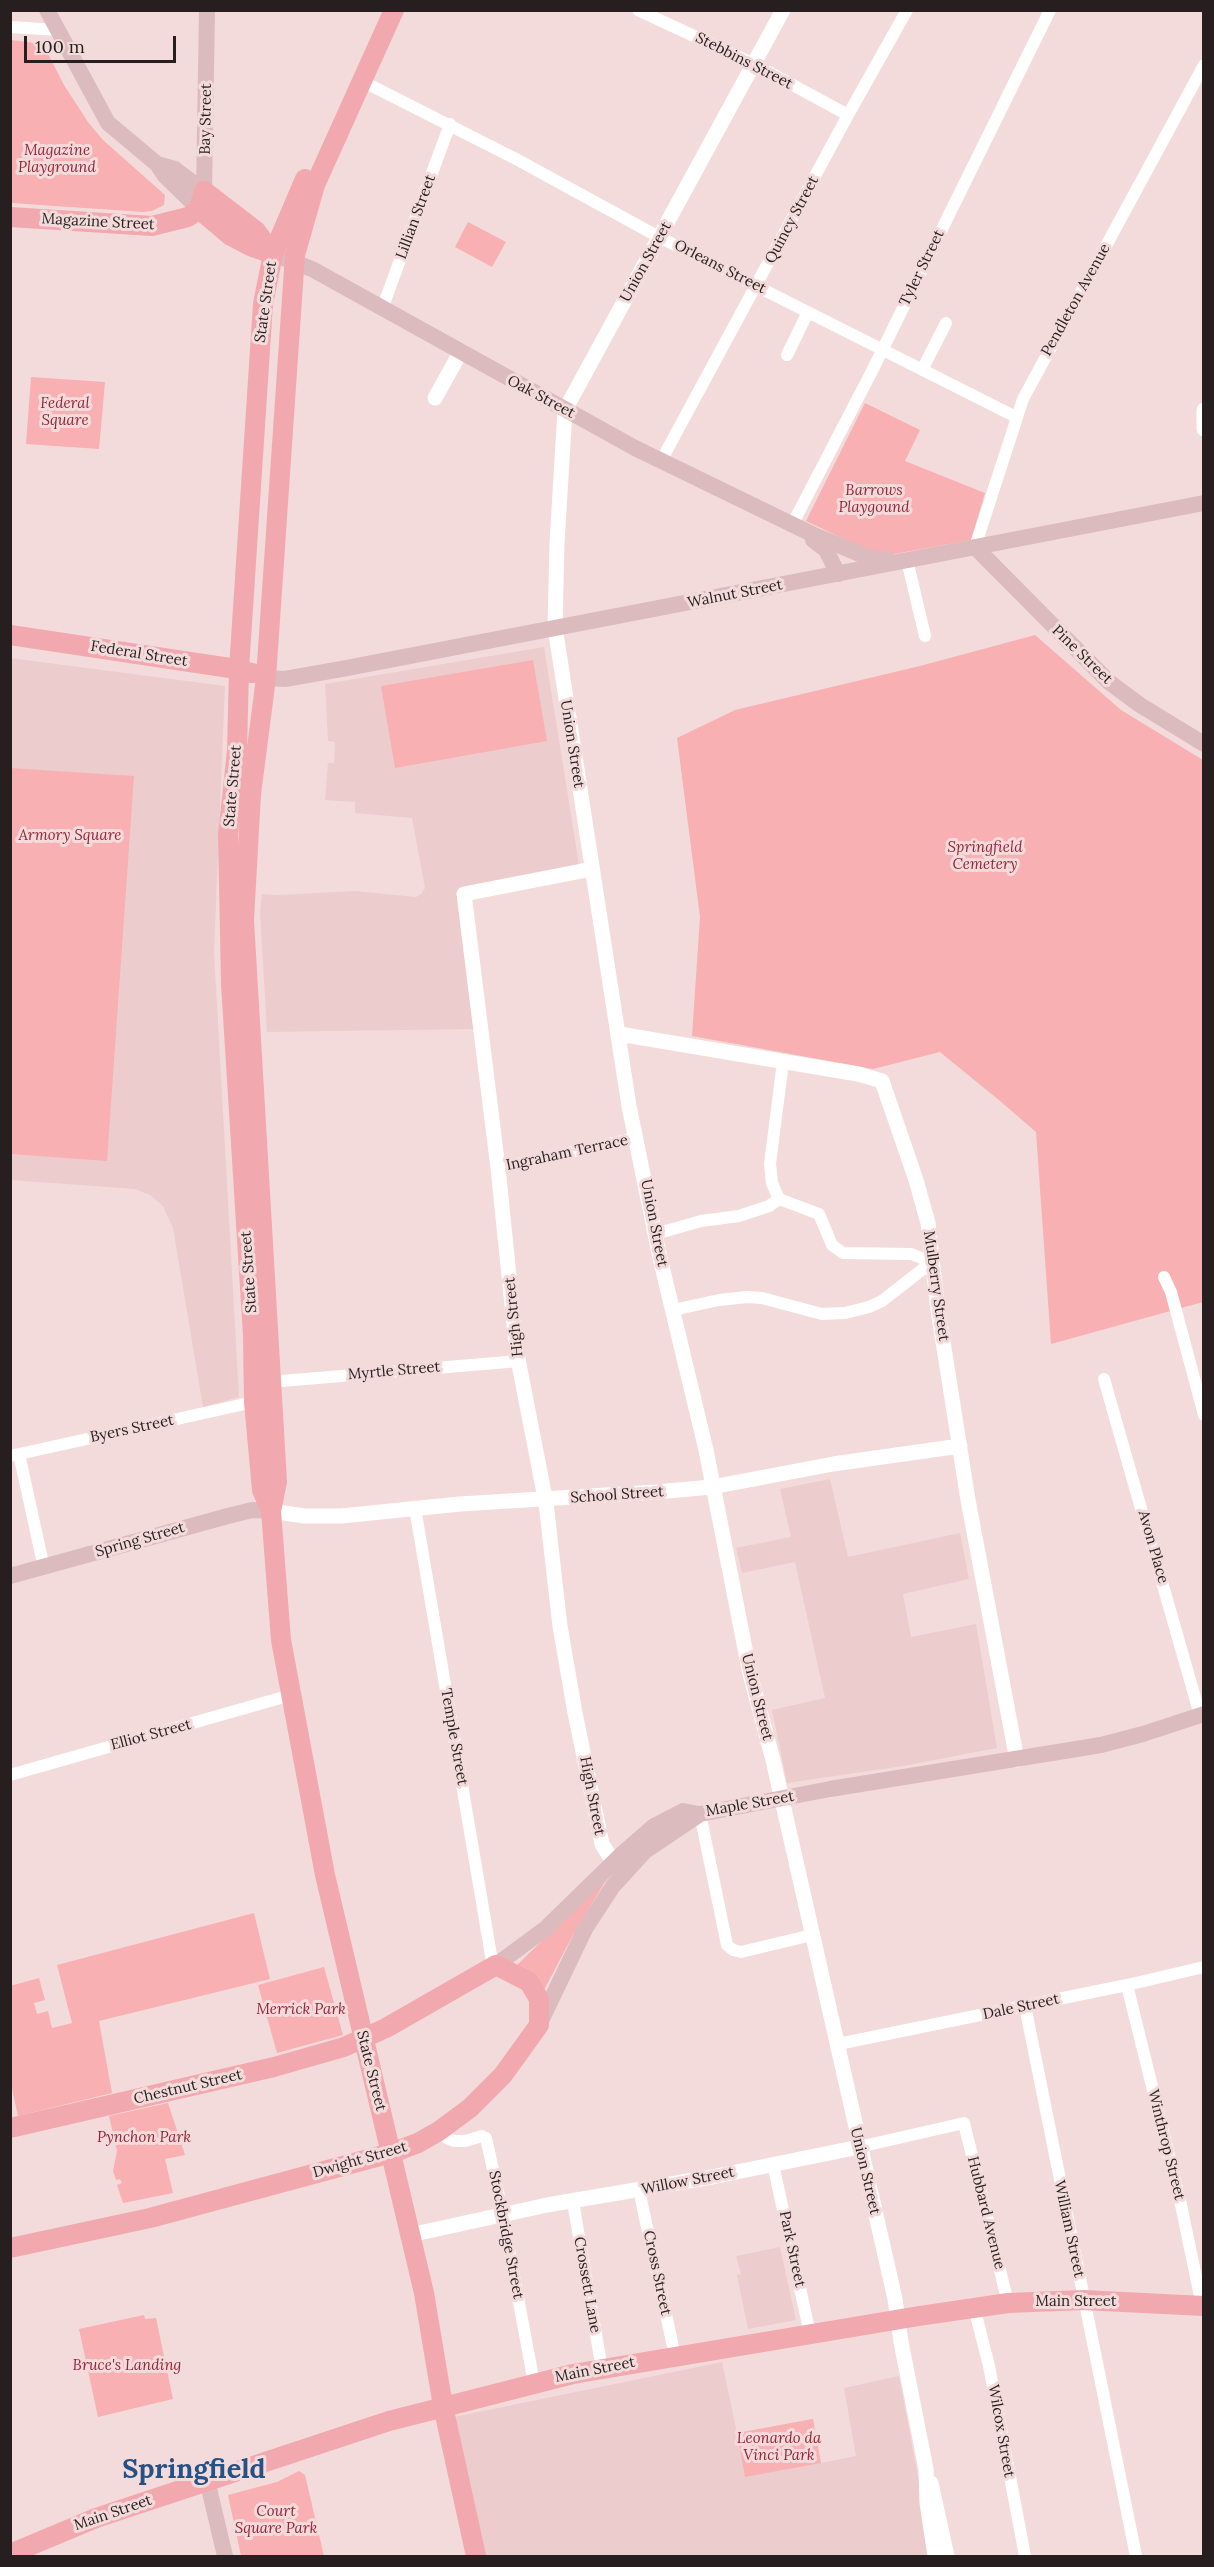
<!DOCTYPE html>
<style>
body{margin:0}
#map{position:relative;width:1214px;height:2567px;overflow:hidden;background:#f3dbdb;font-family:Lora,serif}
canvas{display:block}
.frame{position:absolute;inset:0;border:12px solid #271f1f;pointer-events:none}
.scale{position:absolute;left:24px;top:36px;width:152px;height:27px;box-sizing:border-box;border:3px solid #271f1f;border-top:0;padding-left:8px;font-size:18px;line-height:21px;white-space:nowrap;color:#271f1f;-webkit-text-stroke:4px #f3dbdb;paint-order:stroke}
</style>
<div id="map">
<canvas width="1214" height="2567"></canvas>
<div class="frame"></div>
<div class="scale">100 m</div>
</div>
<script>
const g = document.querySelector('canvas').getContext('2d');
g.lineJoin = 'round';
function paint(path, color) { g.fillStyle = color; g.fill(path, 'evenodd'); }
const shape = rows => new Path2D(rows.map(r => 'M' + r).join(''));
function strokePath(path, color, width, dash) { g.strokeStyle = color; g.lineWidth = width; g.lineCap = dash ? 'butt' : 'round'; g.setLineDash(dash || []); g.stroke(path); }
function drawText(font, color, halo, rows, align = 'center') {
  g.font = font + ' Lora,serif'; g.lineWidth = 6; g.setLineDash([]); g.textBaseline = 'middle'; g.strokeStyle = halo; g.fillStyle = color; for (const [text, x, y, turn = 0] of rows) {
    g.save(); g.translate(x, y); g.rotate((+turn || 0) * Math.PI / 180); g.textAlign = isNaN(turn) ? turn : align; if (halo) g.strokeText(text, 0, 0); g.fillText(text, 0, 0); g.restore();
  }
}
const built = shape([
 [544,647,581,877,460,899,474,1029,267,1032,260,911,262,894,278,895,355,891,416,897,421,894,425,888,412,818,355,813,355,802,325,800,328,763,334,763,335,742,328,741,325,684],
 [10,658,225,686,214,952,239,1397,203,1407,173,1228,163,1206,150,1195,135,1189,11,1180],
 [830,1479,848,1557,960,1533,969,1579,903,1594,911,1637,976,1624,997,1748,903,1766,787,1783,772,1710,825,1698,795,1562,742,1573,736,1548,791,1537,780,1489],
 [780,2247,796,2320,748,2329,737,2275,741,2274,736,2256],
 [722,2362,737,2433,813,2419,821,2463,856,2456,844,2388,899,2376,933,2556,485,2556,454,2417]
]);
const green = shape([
 [11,40,43,44,64,85,88,122,103,140,165,195,164,205,152,211,143,212,11,203],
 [468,222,506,242,492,267,455,247],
 [31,377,105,382,99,449,26,444],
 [865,403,920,430,905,461,985,493,971,540,889,555,871,552,806,521],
 [1035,635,1121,710,1203,760,1203,1302,1051,1344,1036,1132,1000,1101,940,1052,873,1069,692,1036,700,917,677,738,735,710,920,666],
 [533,660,547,741,395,768,381,686],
 [10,768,134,776,107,1161,11,1154],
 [608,1877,573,1935,543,1992,516,1966],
 [254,1913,270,1979,99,2021,112,2093,18,2116,11,2084,10,1986,39,1978,45,2000,34,2003,37,2014,48,2011,52,2028,72,2023,57,1965],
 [324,1967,343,2035,277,2053,258,1985],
 [168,2103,185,2155,165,2159,173,2193,123,2203,117,2185,122,2183,120,2179,116,2180,113,2171,117,2151,109,2116],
 [144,2315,145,2319,156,2318,173,2399,98,2417,79,2329],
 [813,2419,821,2463,745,2477,737,2433],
 [299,2471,305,2475,324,2556,241,2556,228,2495,277,2482]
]);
const minor = shape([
 [638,10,754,64,848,115],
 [10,27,58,30],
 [362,81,516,159,659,237,1016,417],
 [382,309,450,124],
 [787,355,808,312],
 [922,370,946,323],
 [661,461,848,115,907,10],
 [792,525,872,371,1050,10],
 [975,547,1023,399,1204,65],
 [907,560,925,636],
 [783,1062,770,1164,772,1183,779,1199,819,1214,832,1245,843,1253,911,1254,932,1262],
 [498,1168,636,1138],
 [654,1232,666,1231,701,1221,739,1216,769,1206,779,1199],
 [1164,1277,1171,1292,1204,1415],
 [673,1310,719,1300,747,1297,762,1298,822,1314,845,1313,869,1307,882,1301,932,1262],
 [1104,1379,1200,1715],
 [270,1382,519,1361],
 [19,1454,44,1568],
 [10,1456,254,1402],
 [415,1508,493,1967],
 [10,1775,291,1695],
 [700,1814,727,1945,733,1950,741,1952,812,1935],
 [1127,1985,1180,2200,1202,2306],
 [1025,2006,1136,2556],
 [838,2044,1127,1985,1204,1967],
 [439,2131,447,2138,454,2141,465,2141,482,2136,486,2138,500,2201,534,2383],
 [859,2147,964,2123,1008,2303],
 [773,2164,810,2334],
 [639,2190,675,2356],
 [573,2202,602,2369],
 [974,2307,989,2366,1025,2556]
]);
const tertiary = shape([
 [783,10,565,410,557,543,555,627,629,1106,660,1258,706,1450,750,1674,773,1760,895,2299,901,2342,926,2469,927,2503,935,2556],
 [435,398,460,353],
 [1204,410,1204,429],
 [592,869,464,894,498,1168,517,1354,546,1503,560,1626,575,1713,602,1844,613,1862],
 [619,1034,858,1074,882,1081,916,1180,928,1223,938,1310,968,1500,1017,1760],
 [271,1511,304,1516,341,1516,460,1504,656,1492,712,1487,833,1464,960,1446],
 [410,2235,547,2205,712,2177,859,2147],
 [931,2483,947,2556]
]);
const secondary = shape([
 [47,10,108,123,157,164,165,176,199,209],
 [157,164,175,169,204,191],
 [204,191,207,10],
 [273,254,312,269,635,448,816,536,870,558,888,560],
 [813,540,826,550,838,574],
 [975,547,1109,682,1140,705,1204,744],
 [266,678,285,679,347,668,1204,503],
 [10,1576,228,1516,252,1510,271,1511],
 [496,1965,545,1929,623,1853,654,1826,683,1811,699,1814],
 [539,2025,585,1929,613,1886,645,1851,700,1814,830,1789,1101,1745,1143,1734,1204,1714],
 [207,2480,225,2556]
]);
const primary = shape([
 [394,10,315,185,295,255,266,678,251,794,244,920,277,1482,271,1511,281,1640,325,1875,424,2293,443,2406,476,2556],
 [199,209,231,236,250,246,273,254],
 [10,217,152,226,188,217,199,209,204,191,256,231,273,254],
 [10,635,230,668,252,673],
 [271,1511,262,1490,254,1402,253,1335,231,984,228,835,237,751,239,669,263,304,273,254,305,179],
 [10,2128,274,2067,344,2047,386,2028,496,1965,529,1982,539,1999,539,2025,503,2075,470,2108,439,2131,418,2143,391,2153,150,2218,10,2248],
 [10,2554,96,2518,389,2421,573,2374,919,2316,1008,2303,1083,2300,1204,2306]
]);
const streetNames = [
 ["Stebbins Street",744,61,27],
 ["Bay Street",206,119,-89],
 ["Lillian Street",416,217,-70],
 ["Quincy Street",792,220,-62],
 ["Magazine Street",98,222,3],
 ["Union Street",646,262,-61],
 ["Orleans Street",720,267,27],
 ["Tyler Street",922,268,-64],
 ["Pendleton Avenue",1076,300,-61],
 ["State Street",266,302,-82],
 ["Oak Street",541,397,28],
 ["Walnut Street",735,594,-11],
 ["Federal Street",139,654,9],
 ["Pine Street",1082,655,44],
 ["Union Street",572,744,81],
 ["State Street",233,786,-85],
 ["Ingraham Terrace",567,1153,-12],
 ["Union Street",654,1223,79],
 ["State Street",249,1272,-94],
 ["Mulberry Street",936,1286,82],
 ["High Street",514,1317,-96],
 ["Myrtle Street",394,1371,-5],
 ["Byers Street",132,1429,-12],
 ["School Street",617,1495,-4],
 ["Spring Street",140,1540,-16],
 ["Avon Place",1153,1547,74],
 ["Union Street",757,1697,76],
 ["Elliot Street",151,1735,-15],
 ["Temple Street",454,1737,80],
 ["High Street",592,1796,79],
 ["Maple Street",750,1804,-10],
 ["Dale Street",1021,2007,-12],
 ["State Street",371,2071,76],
 ["Chestnut Street",188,2087,-13],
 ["Winthrop Street",1166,2145,76],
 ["Dwight Street",360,2160,-16],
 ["Union Street",865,2171,77],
 ["Willow Street",688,2181,-11],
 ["Hubbard Avenue",986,2213,76],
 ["William Street",1069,2229,78],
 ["Stockbridge Street",506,2235,79],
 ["Park Street",792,2249,78],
 ["Cross Street",657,2273,78],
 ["Crossett Lane",587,2285,80],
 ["Main Street",1076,2302],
 ["Main Street",595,2370,-11],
 ["Wilcox Street",1001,2431,80],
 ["Main Street",113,2513,-19]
];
const parkNames = [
 ["Magazine",57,151],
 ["Playground",57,168],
 ["Federal",65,404],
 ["Square",65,421],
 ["Barrows",874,491],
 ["Playgound",874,508],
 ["Armory Square",70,836],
 ["Springfield",985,848],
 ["Cemetery",985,865],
 ["Merrick Park",301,2010],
 ["Pynchon Park",144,2138],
 ["Bruce's Landing",127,2366],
 ["Leonardo da",779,2439],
 ["Vinci Park",779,2456],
 ["Court",276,2512],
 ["Square Park",276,2529]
];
const townNames = [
 ["Springfield",194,2470]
];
paint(built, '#edcccd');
paint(green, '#f8b0b3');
strokePath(minor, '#fff', 12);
strokePath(tertiary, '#fff', 15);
strokePath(secondary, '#dcbbbe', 16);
strokePath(primary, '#f2a8af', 20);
drawText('15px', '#271f1f', '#f3dbdb', streetNames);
drawText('italic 15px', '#952537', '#f3dbdb', parkNames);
drawText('bold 27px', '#255185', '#f3dbdb', townNames);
</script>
